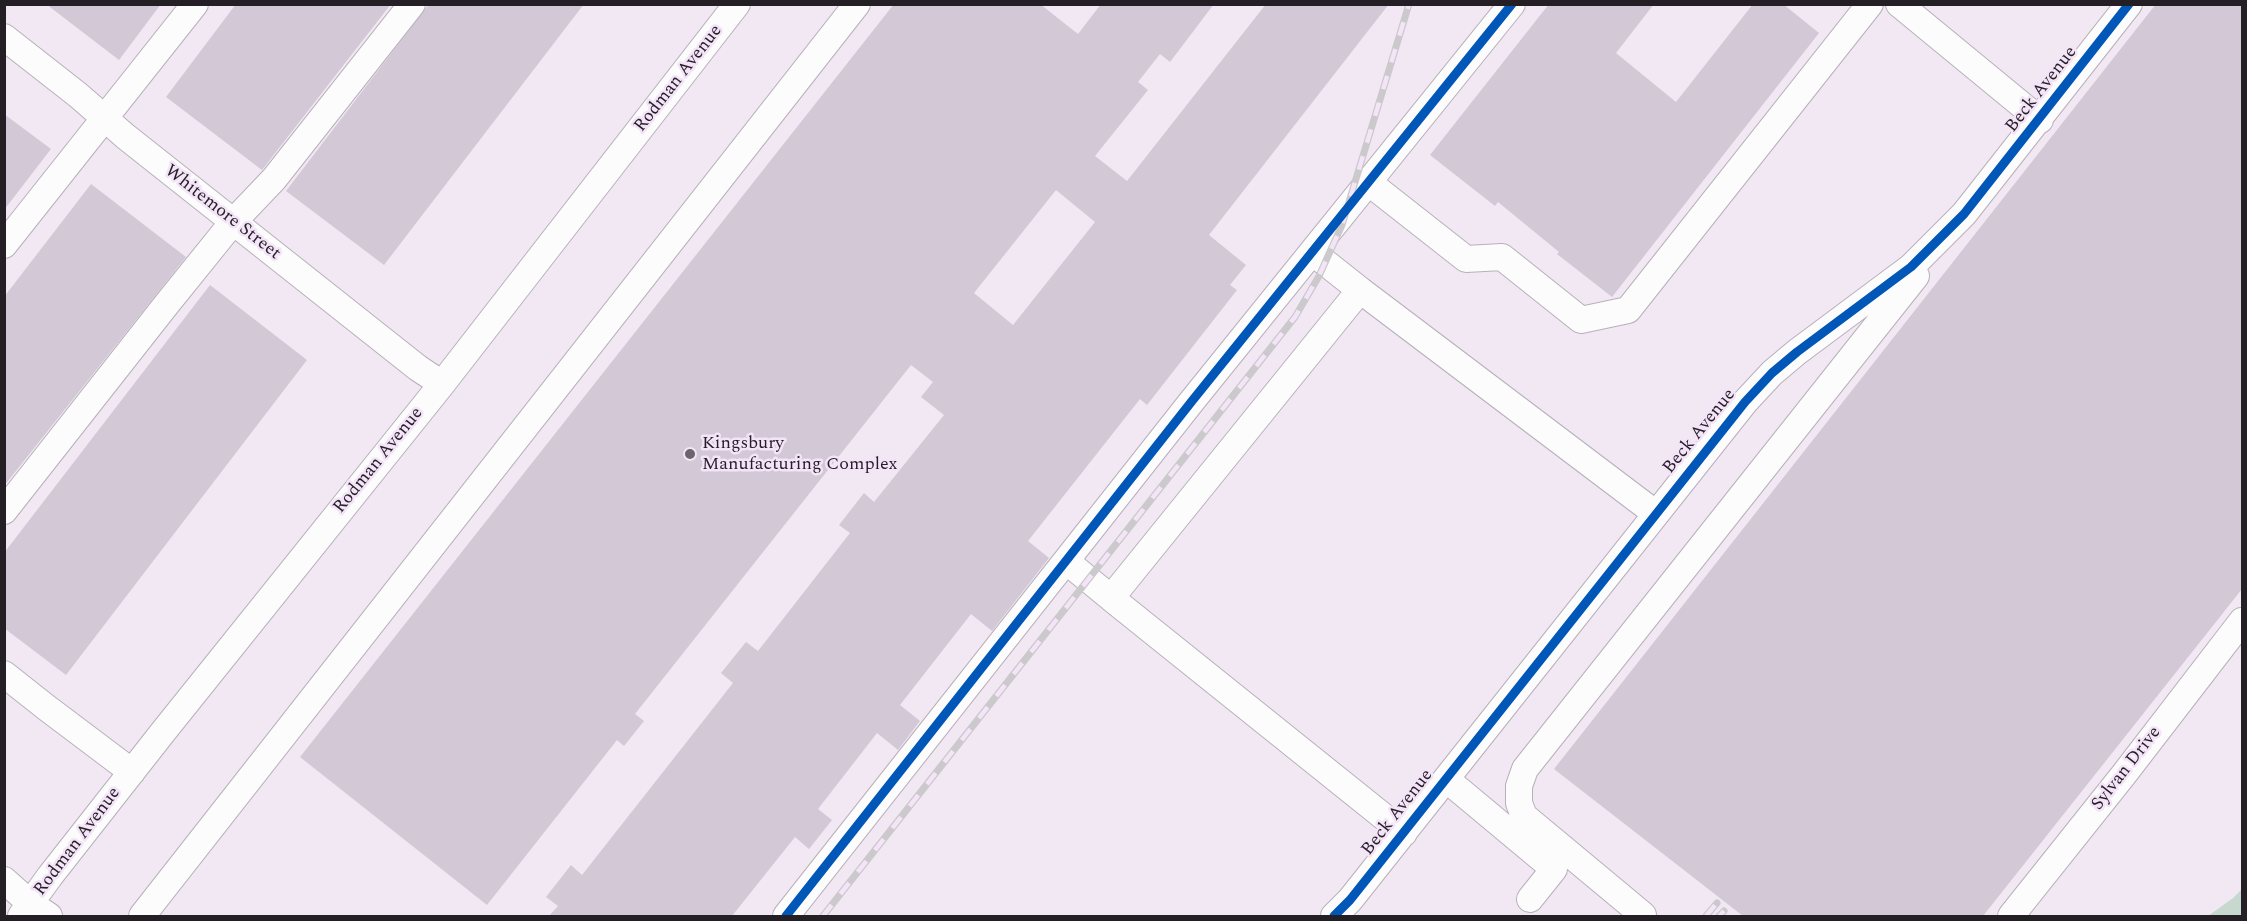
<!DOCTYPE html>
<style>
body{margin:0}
#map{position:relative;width:2247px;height:921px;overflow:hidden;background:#f1e8f4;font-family:Spectral,serif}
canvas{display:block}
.frame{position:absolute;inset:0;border:6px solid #241e25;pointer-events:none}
</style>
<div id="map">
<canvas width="2247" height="921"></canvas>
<div class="frame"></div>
</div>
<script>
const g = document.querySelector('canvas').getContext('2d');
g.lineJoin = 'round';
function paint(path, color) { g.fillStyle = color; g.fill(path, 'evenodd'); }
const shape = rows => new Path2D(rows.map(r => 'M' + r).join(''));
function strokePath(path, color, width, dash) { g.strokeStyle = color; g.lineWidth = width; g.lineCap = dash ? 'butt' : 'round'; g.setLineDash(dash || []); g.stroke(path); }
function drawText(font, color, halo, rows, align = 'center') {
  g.font = font + ' Spectral,serif'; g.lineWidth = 5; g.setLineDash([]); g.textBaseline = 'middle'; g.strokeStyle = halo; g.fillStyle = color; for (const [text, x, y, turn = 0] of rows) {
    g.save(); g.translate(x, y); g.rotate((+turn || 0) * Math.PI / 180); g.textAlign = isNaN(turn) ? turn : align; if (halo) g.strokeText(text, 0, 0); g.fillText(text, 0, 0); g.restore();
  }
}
const green = shape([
 [2242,889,2242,916,2208,916,2233,898]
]);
const building = shape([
 [46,4,161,4,119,60],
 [236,4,391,4,262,170,166,97],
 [429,4,584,4,384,265,286,191],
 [894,4,1040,4,1078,34,1101,4,1214,4,1170,62,1160,54,1138,82,1148,90,1095,156,1127,181,1266,4,1389,4,1209,235,1246,265,1230,285,1237,290,1147,405,1140,399,1028,541,1049,558,992,631,971,614,900,705,920,721,898,750,877,733,818,809,832,820,809,849,795,837,732,916,549,916,558,906,546,897,571,865,582,875,733,683,721,673,746,642,758,651,850,533,839,525,864,493,874,502,944,415,921,397,933,382,911,365,635,714,644,721,624,746,617,740,487,905,300,757],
 [1056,190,1095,222,1013,325,974,293],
 [1549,4,1654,4,1616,53,1676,102,1753,4,1783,4,1819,33,1612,297,1557,254,1559,252,1498,202,1495,206,1430,155],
 [2156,4,2242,4,2242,589,1983,916,1743,916,1554,769],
 [4,114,51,149,4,210],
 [91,184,186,257,4,486,4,297],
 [210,285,307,360,66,675,4,628,4,553]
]);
const minor = shape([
 [1899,4,2040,120],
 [4,37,78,95,125,136,418,368,442,384],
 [1368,182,1466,259,1502,257,1581,320,1628,310,1870,4],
 [4,245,195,4],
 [1312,252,1360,290],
 [4,511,166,305,233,222,274,179,412,4],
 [1066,561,1111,598],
 [4,674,47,708,132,772],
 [1446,779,1554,869,1530,899],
 [1404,833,1111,598,1360,290,1655,513],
 [4,880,31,904,49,916],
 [21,916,50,876,163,732,442,384,737,4],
 [142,916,857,4],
 [786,916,1192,401,1512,4],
 [1334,916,1350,900,1745,402,1772,373,1797,352,1911,267,1964,214,2129,4],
 [1641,916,1643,915,1524,816,1519,803,1519,786,1525,769,1916,276],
 [2011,916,2125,773,2242,621]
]);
const rail = shape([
 [823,916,1295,317,1319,276,1342,225,1409,4],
 [1706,916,1717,903],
 [1719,916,1724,911]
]);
const cycleway = shape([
 [786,916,1192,401,1512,4],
 [1334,916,1350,900,1745,402,1772,373,1797,352,1911,267,1964,214,2129,4]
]);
const markers = [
 [690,454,6,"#6c656d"]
];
const streetNames = [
 ["Rodman Avenue",679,79,-52],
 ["Beck Avenue",2042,90,-52],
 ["Whitemore Street",222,213,38],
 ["Beck Avenue",1700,432,-51],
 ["Rodman Avenue",379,461,-51],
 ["Sylvan Drive",2127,769,-52],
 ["Beck Avenue",1398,813,-52],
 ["Rodman Avenue",78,842,-53]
];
const poiNames = [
 ["Kingsbury",702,444],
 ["Manufacturing Complex",702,465]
];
paint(green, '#c7d9ce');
paint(building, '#d3c8d6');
strokePath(minor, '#b7b0b9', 28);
strokePath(minor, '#fdfcfd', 26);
strokePath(rail, '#cbc9cb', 7);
strokePath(rail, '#f4e4f8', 4.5, [14]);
strokePath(cycleway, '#0057b8', 9);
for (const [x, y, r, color] of markers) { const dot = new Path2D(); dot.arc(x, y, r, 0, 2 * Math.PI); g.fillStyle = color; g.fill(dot); strokePath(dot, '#f4e4f8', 2); }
drawText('18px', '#241e25', '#f4e4f8', streetNames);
drawText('18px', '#241e25', '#f4e4f8', poiNames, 'left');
</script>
